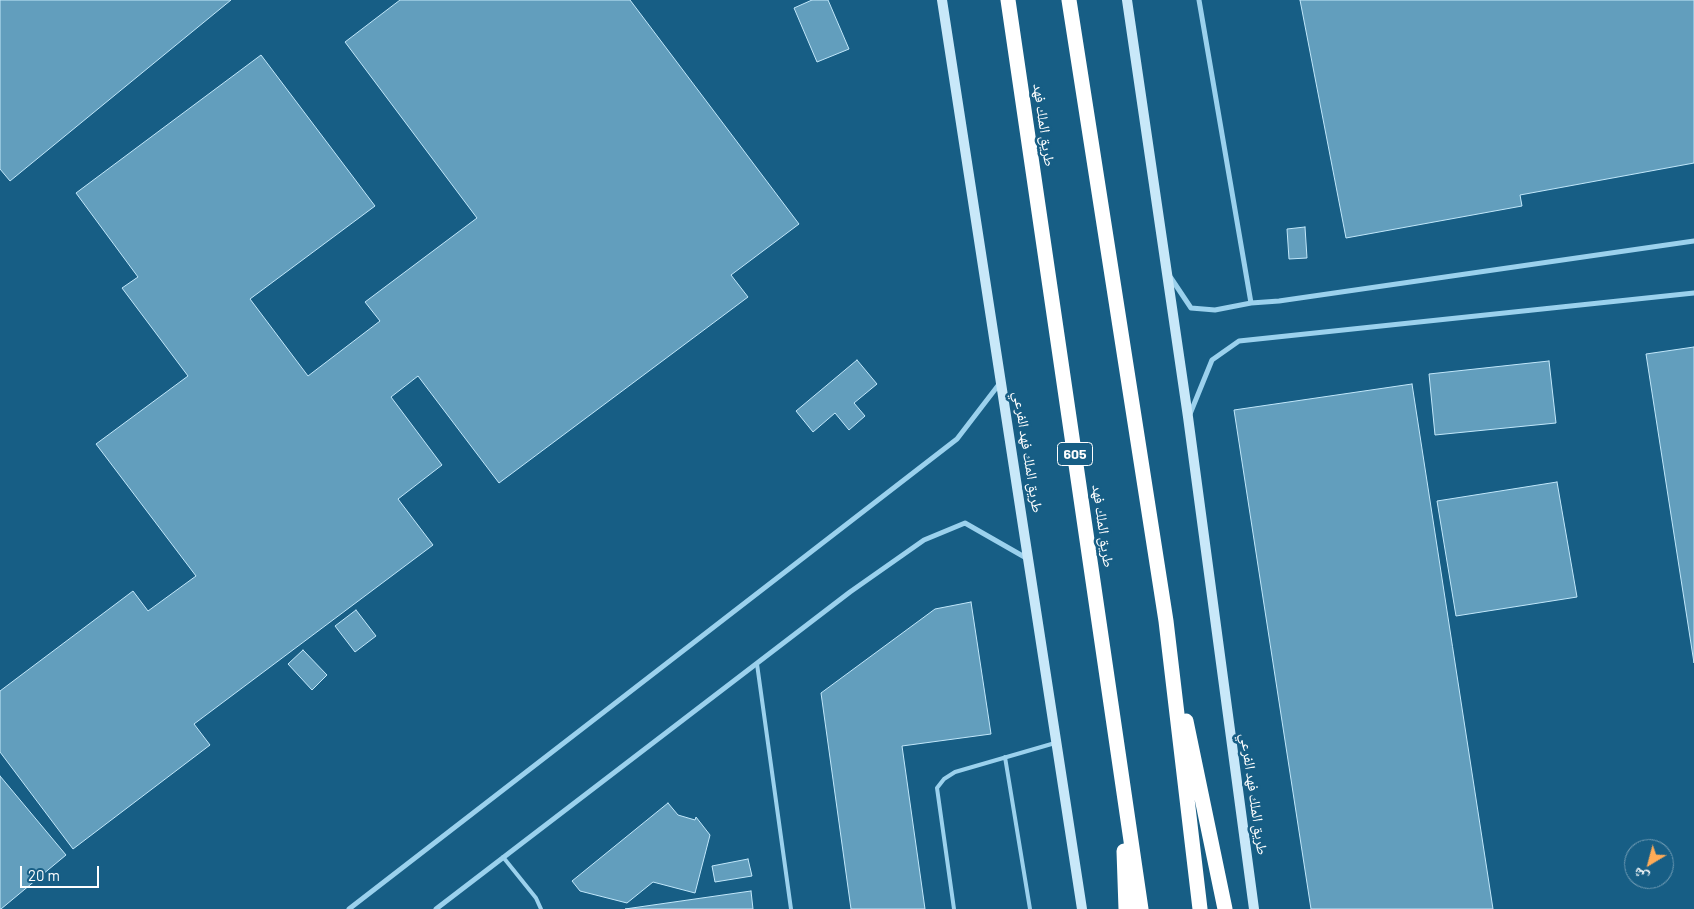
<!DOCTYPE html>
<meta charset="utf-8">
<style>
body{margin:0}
#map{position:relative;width:1694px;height:909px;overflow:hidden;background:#175e85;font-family:Barlow,"Noto Naskh Arabic",sans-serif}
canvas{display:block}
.north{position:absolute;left:1624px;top:839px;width:50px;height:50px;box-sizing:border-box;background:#175e85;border:1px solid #749eb6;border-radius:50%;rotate:217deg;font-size:14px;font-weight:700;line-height:20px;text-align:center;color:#fff}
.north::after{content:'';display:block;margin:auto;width:18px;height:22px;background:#ffab57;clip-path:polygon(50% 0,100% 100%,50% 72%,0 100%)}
.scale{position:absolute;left:20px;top:866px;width:79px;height:22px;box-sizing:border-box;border:2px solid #fff;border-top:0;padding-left:6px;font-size:15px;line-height:18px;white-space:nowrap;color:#fff;-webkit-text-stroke:4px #175e85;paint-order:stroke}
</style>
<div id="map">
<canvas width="1694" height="909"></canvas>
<div class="north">ش</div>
<div class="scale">20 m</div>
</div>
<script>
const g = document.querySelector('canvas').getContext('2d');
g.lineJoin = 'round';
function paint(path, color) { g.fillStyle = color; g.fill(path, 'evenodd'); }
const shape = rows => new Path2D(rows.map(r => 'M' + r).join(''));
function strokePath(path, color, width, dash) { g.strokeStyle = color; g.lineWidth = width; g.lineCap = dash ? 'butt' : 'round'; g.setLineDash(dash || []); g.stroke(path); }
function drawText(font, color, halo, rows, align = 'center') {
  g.font = font + ' Barlow,"Noto Naskh Arabic",sans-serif'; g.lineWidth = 5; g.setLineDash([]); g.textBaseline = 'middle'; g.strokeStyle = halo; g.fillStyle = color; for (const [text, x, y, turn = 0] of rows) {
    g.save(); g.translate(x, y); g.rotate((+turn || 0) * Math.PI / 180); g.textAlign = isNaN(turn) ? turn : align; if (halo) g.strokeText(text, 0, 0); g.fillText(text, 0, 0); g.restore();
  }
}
const building = shape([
 [0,0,231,0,10,181,0,169,0,0],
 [400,0,630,0,799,224,731,275,748,297,499,483,418,376,391,397,442,465,398,499,433,545,194,724,210,745,73,849,0,752,0,691,133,591,148,611,196,576,96,444,188,376,122,288,138,277,76,193,261,55,375,206,250,299,308,376,380,321,365,302,477,218,345,42,400,0],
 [812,0,828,0,849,49,817,62,794,8,812,0],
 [1300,0,1694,0,1694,163,1520,195,1522,206,1346,238,1300,0],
 [1305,227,1307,258,1289,259,1287,229,1305,227],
 [1694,347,1694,663,1646,354,1694,347],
 [857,360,877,384,854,403,865,416,849,430,835,413,813,432,796,411,857,360],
 [1549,361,1556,423,1435,435,1429,374,1549,361],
 [1412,384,1493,909,1311,909,1234,410,1412,384],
 [1557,482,1577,597,1456,616,1437,501,1557,482],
 [971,602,991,734,902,746,925,909,851,909,821,693,935,609,971,602],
 [356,610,376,636,355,652,335,626,356,610],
 [303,650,327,675,312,690,288,664,303,650],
 [0,776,66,855,1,909,0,909,0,776],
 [668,803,678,815,695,820,696,817,710,835,695,893,653,882,627,903,580,891,572,881,668,803],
 [748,859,752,876,715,882,712,866,748,859],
 [751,891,753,909,625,909,751,891]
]);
const service = shape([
 [757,664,791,909],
 [1005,757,1030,909],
 [503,857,536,898,541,909],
 [954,909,937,788,944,779,955,772,1055,743]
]);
const minor = shape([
 [1199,0,1251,303],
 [1171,278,1191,308,1215,310,1251,303,1279,301,1694,241],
 [1190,414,1212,360,1239,341,1694,293],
 [349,909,957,439,1000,383],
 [436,909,850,592,924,540,965,523,1028,559]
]);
const secondary = shape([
 [942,0,1082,909],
 [1127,0,1188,417,1254,909]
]);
const motorway = shape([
 [1008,0,1141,909],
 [1069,0,1166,621,1200,909],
 [1186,721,1225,909],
 [1124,851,1126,909]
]);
const shields = [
 [1075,454,35]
];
const shieldNames = [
 ["605",1075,454]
];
const streetNames = [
 ["طريق الملك فهد",1044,125,82],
 ["طريق الملك فهد الفرعي",1028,452,81],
 ["طريق الملك فهد",1103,526,82],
 ["طريق الملك فهد الفرعي",1254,794,82]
];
paint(building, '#629ebd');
strokePath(building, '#c1e7fa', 1);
strokePath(service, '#9bd1ed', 4);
strokePath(minor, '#9bd1ed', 5);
strokePath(secondary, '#c8e8f9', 10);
strokePath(motorway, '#fff', 15);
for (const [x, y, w] of shields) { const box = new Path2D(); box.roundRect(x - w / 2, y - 11.5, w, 23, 4); g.fillStyle = '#175e85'; g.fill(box); strokePath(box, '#fff', 1); }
drawText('bold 14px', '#fff', null, shieldNames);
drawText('15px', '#fff', '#175e85', streetNames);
</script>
